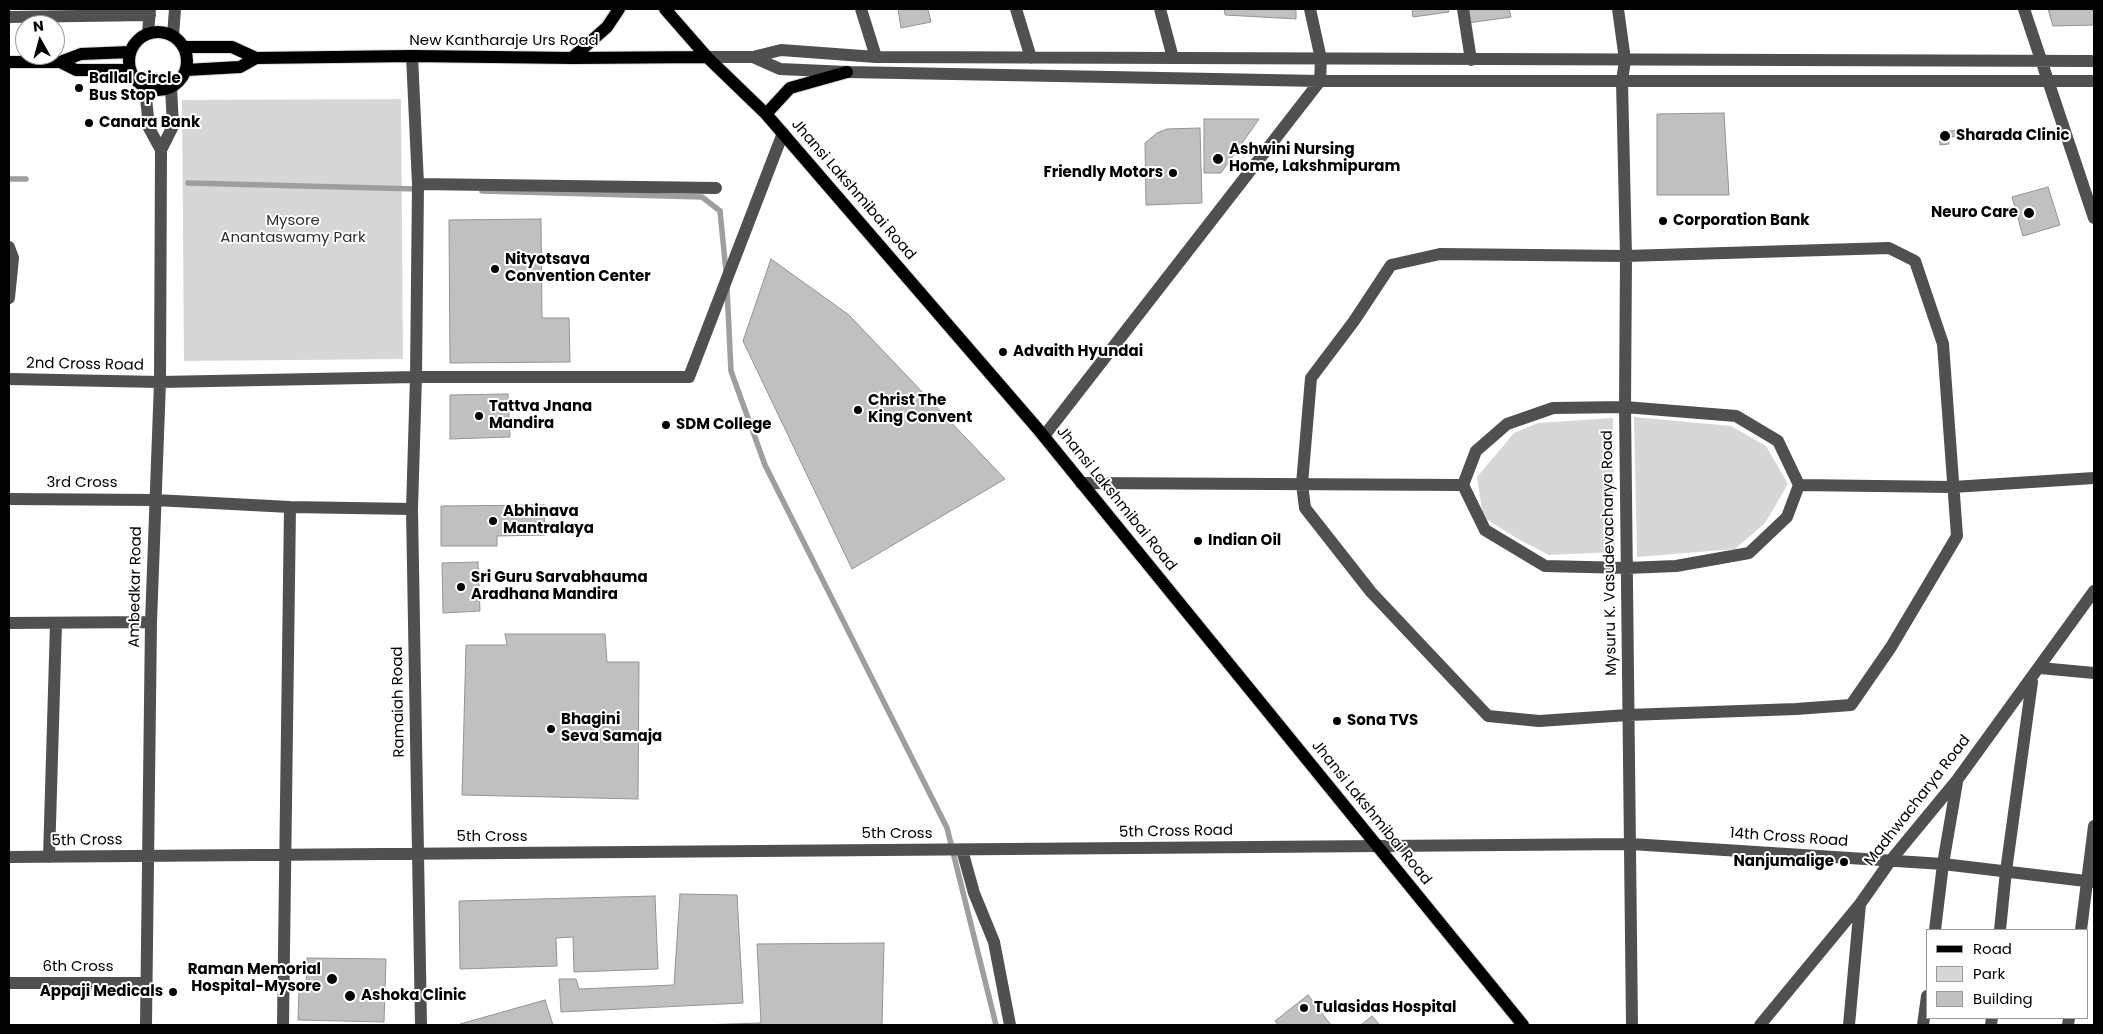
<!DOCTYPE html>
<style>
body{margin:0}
#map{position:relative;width:2103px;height:1034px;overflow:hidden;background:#fff;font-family:Poppins,sans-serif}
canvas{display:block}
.frame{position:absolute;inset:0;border:10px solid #000;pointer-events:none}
.legend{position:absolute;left:1926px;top:929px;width:162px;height:90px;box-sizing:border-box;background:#fff;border:1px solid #999;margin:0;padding:6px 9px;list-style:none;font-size:15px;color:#000}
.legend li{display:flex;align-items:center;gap:10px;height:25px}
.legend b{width:25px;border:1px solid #999}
.north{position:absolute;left:15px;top:15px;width:50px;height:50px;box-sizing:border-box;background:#fff;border:1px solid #999;border-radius:50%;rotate:353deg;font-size:14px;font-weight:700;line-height:20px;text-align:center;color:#000}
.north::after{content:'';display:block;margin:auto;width:18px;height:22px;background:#000;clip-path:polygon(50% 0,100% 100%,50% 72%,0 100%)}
</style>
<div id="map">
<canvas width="2103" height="1034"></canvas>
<div class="frame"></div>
<ul class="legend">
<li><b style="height:6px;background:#000"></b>Road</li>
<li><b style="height:14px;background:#d7d7d7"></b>Park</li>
<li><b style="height:14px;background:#c0c0c0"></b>Building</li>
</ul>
<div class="north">N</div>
</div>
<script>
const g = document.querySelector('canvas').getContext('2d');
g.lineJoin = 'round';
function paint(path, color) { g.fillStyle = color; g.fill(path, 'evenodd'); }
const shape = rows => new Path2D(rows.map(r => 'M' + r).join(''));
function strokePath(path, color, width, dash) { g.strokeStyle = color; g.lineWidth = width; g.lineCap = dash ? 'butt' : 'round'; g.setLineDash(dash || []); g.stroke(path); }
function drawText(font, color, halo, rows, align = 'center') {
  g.font = font + ' Poppins,sans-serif'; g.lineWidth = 4; g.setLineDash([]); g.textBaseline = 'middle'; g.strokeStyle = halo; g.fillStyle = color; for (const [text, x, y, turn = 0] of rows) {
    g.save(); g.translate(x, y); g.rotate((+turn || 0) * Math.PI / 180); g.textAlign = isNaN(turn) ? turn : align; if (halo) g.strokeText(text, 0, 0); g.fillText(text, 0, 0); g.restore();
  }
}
const green = shape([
 [401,99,403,359,184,361,182,100],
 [1634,417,1731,426,1766,446,1788,484,1765,523,1735,549,1637,557],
 [1613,418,1615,552,1549,555,1518,539,1483,517,1477,477,1514,433,1538,423]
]);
const stream = shape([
 [9,179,26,179],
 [188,183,417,189],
 [482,191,702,197,720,211,726,271],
 [727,288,731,371,765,465,947,828,996,1025]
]);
const building = shape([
 [898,9,928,9,931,22,901,28,898,9],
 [1224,9,1296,9,1296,19,1225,15,1224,9],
 [1412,9,1448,9,1449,12,1413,17,1412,9],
 [1466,9,1509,9,1511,17,1468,23,1466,9],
 [2048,9,2094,9,2094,25,2053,26,2048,9],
 [1724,113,1729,195,1657,195,1657,114,1724,113],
 [1204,119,1259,119,1221,173,1204,173,1204,119],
 [1200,128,1202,203,1146,205,1145,143,1157,133,1167,129,1200,128],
 [1961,130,1961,136,1948,137,1949,144,1940,145,1939,132,1961,130],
 [2048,187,2060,225,2023,236,2012,197,2048,187],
 [541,219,542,318,569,318,570,362,450,363,449,220,541,219],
 [771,259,849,315,1005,479,852,569,743,341,771,259],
 [508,394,510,437,450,439,450,395,508,394],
 [544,505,545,535,497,536,497,546,441,546,441,506,544,505],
 [478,562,480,611,443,613,442,563,478,562],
 [505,634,605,634,607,662,639,662,638,799,462,795,466,645,507,645,505,634],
 [680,894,737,895,743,1003,561,1012,559,979,576,979,579,989,674,985,680,894],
 [655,896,658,969,574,972,573,937,556,938,557,966,460,969,459,901,655,896],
 [884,943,882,1025,700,1025,761,1023,757,944,884,943],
 [307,958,386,959,384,1022,298,1020,299,990,306,990,307,958],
 [1308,995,1331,1025,1278,1025,1275,1021,1308,995],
 [545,1000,553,1025,461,1025,460,1024,545,1000],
 [1372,1016,1380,1025,1361,1025,1372,1016]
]);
const minor = shape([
 [861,9,876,57],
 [1016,9,1031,58],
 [1160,9,1173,58],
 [1463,9,1471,60],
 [1618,9,1625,60,1622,81,1626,256,1625,407,1632,1025],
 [2024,9,2094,218],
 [9,17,150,15],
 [148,33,150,9],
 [173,36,175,9],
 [412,56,418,184,416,377,412,509,421,1025],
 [707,57,753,57,781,50,876,57,2094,61],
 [753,57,780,69,847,72,1320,81,2094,81],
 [145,87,149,128,161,150],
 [418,184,716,188],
 [9,247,13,258,9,298],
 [1889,248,1915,261,1943,344,1957,536,1891,647,1851,705,1796,709,1628,715,1539,721,1488,716,1371,592,1305,508,1302,484,1311,378,1354,321,1391,265,1440,254,1626,256,1889,248],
 [9,379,160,382,416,377,689,377,783,133],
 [1625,407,1736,416,1778,441,1799,485,1787,517,1749,553,1676,566,1627,568,1545,566,1485,530,1463,485,1476,451,1507,424,1553,408,1625,407],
 [1044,436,1320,81,1321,59,1310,9],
 [1081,483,1463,485],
 [1799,485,1953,487,2094,478],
 [9,499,155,500,290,507,412,509],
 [9,623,151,622],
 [2040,668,2094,673],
 [962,850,974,893,994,942,1010,1025],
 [9,857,1631,844,1943,864,2094,882],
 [49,857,56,624],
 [1935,930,1943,864,1957,782],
 [2000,930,2006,871,2032,682],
 [2081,930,2094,826],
 [9,983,147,983],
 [146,1025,151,622,160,382,161,150,173,126,171,87],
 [283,1025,290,507],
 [1760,1025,1860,904,1891,860,1957,780,2094,591],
 [1849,1025,1860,904],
 [1923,1025,1927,996],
 [1991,1025,1992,1018],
 [2068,1025,2069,1018]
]);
const major = shape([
 [665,9,707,57,766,114,1037,428,1523,1025],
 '129 61a29 29 0 1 1 58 0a29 29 0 1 1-58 0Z',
 [184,47,232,47,256,58,412,56,572,58,707,57],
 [572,58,607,27,619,9],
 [9,62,60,62,81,54,130,52],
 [60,62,76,70,130,70],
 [186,70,240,67,256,58],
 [766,114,790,88,847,72]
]);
const markers = [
 [79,88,5,"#000"],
 [89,123,5,"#000"],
 [1945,136,6,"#000"],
 [1218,159,6,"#000"],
 [1173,173,5,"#000"],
 [2029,213,6,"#000"],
 [1663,221,5,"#000"],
 [495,269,5,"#000"],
 [1003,352,5,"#000"],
 [858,410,5,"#000"],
 [479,416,5,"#000"],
 [666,425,5,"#000"],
 [493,521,5,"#000"],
 [1198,541,5,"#000"],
 [461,587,5,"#000"],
 [1337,721,5,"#000"],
 [551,729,5,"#000"],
 [1844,862,5,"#000"],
 [332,979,6,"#000"],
 [173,992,5,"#000"],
 [350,996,6,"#000"],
 [1304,1008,5,"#000"]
];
const streetNames = [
 ["New Kantharaje Urs Road",504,41],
 ["Jhansi Lakshmibai Road",853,190,49],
 ["2nd Cross Road",85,365,1],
 ["3rd Cross",82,483],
 ["Jhansi Lakshmibai Road",1116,499,51],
 ["Mysuru K. Vasudevacharya Road",1610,553,-91],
 ["Ambedkar Road",136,587,-89],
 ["Ramaiah Road",399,702,-91],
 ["Madhwacharya Road",1918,801,-52],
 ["Jhansi Lakshmibai Road",1371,813,51],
 ["5th Cross Road",1176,832,-1],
 ["5th Cross",897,834],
 ["5th Cross",492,837],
 ["14th Cross Road",1789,838,4],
 ["5th Cross",87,841,-1],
 ["6th Cross",78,967]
];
const poiNames = [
 ["Ballal Circle",89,79],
 ["Bus Stop",89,96],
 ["Canara Bank",99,123],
 ["Sharada Clinic",1956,136],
 ["Ashwini Nursing",1229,150],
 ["Home, Lakshmipuram",1229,167],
 ["Friendly Motors",1163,173,"right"],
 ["Neuro Care",2018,213,"right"],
 ["Corporation Bank",1673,221],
 ["Nityotsava",505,260],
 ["Convention Center",505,277],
 ["Advaith Hyundai",1013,352],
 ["Christ The",868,401],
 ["King Convent",868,418],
 ["Tattva Jnana",489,407],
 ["Mandira",489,424],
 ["SDM College",676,425],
 ["Abhinava",503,512],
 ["Mantralaya",503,529],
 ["Indian Oil",1208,541],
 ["Sri Guru Sarvabhauma",471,578],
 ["Aradhana Mandira",471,595],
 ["Bhagini",561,720],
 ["Seva Samaja",561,737],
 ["Sona TVS",1347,721],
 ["Nanjumalige",1834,862,"right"],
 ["Raman Memorial",321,970,"right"],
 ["Hospital-Mysore",321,987,"right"],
 ["Appaji Medicals",163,992,"right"],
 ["Ashoka Clinic",361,996],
 ["Tulasidas Hospital",1314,1008]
];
const parkNames = [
 ["Mysore",293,221],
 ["Anantaswamy Park",293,238]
];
paint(green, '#d7d7d7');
strokePath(stream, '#9e9e9e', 5.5);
paint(building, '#c0c0c0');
strokePath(building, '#949494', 1);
strokePath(major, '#dbdbdb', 14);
strokePath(minor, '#505050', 12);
strokePath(major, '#000', 12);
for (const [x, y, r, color] of markers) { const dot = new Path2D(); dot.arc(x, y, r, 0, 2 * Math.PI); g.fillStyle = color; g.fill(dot); strokePath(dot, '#fff', 2); }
drawText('15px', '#000', '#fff', streetNames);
drawText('bold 15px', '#000', '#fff', poiNames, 'left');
drawText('15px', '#2e2e2e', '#fff', parkNames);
</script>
